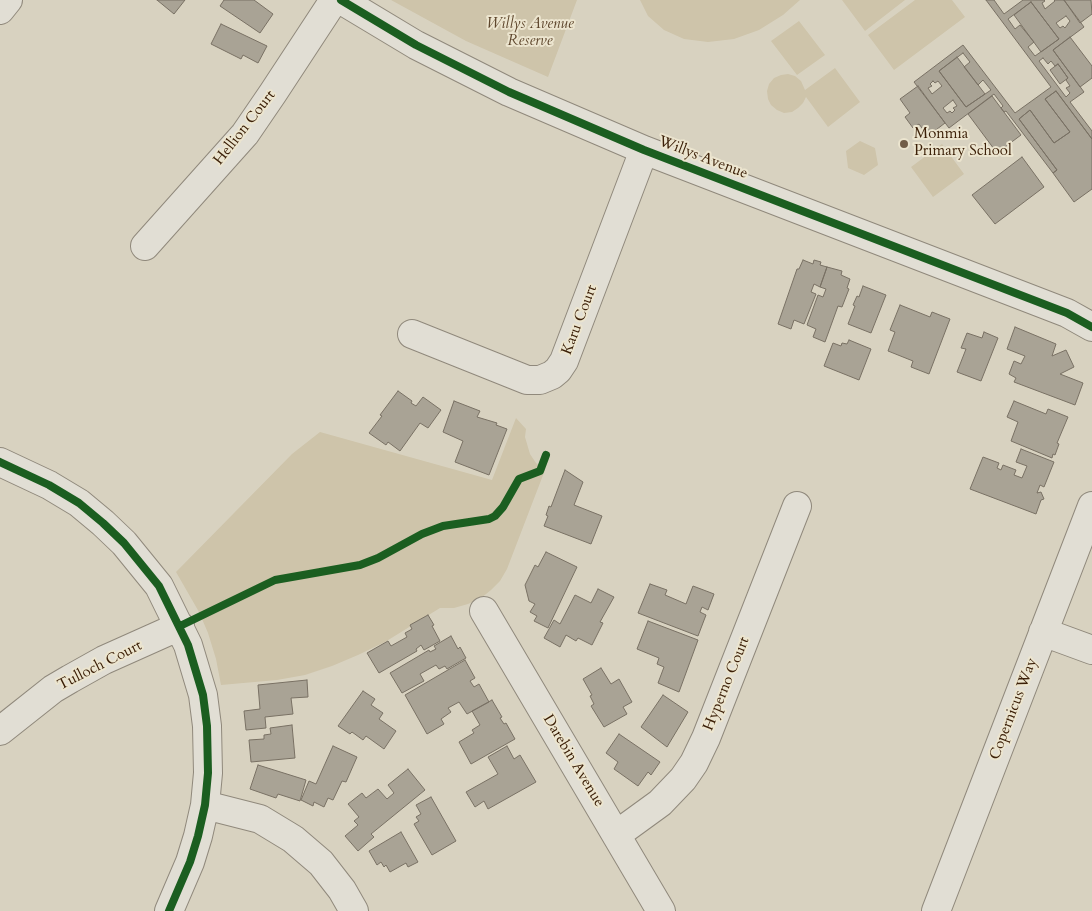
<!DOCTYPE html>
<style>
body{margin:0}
canvas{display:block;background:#d8d2c0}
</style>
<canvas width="1092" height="911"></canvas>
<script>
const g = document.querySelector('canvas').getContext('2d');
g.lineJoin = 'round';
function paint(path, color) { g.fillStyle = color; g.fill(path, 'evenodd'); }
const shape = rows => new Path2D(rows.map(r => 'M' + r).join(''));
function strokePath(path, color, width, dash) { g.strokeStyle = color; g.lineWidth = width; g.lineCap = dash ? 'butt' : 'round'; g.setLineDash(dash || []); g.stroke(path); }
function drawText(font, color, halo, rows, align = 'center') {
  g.font = font + ' Cardo,serif'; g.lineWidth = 4; g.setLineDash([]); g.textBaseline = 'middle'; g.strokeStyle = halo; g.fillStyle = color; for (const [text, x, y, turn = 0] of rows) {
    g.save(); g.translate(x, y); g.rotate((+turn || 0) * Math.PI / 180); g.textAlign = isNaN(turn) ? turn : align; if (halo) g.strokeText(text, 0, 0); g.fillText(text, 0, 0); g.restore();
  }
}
const green = shape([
 [391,0,577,0,548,77,466,41],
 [640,0,800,0,783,15,759,30,734,39,708,42,684,39,664,30,648,16],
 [842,0,905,0,865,31],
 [915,0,952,0,965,17,894,70,868,35],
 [799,21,825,55,797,75,771,41],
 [835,68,860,102,828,127,806,97,803,103,798,108,792,112,784,113,777,110,771,105,768,99,767,91,769,84,774,78,781,75,788,74,795,76,801,81,805,90],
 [860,141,875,148,878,165,864,175,848,168,846,151],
 [942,144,964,174,933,197,911,167],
 [516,418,526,429,525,437,530,454,536,463,545,470,507,569,500,581,491,590,481,598,468,604,454,608,440,608,385,642,358,655,332,666,305,675,277,680,221,685,216,659,208,633,199,612,176,572,292,454,320,432,492,480]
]);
const building = shape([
 [157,0,185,0,174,14,157,0],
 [224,0,254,0,273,14,260,33,220,6,224,0],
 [986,0,994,0,1004,14,1023,0,1044,0,1045,1,1042,3,1045,9,1055,1,1054,0,1064,0,1084,27,1053,50,1084,92,1070,102,1092,131,1092,139,1056,91,1045,99,1070,132,1054,143,1030,110,1019,119,1057,170,1053,173,1006,111,1004,112,1001,108,1003,106,994,94,949,128,914,82,963,45,1015,113,1051,87,986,0],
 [1031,2,1059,39,1035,56,1028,47,1034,42,1020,25,1015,29,1008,19,1031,2],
 [1066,16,1070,21,1065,28,1063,26,1060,28,1056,23,1066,16],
 [963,53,970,62,964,67,978,85,983,80,991,90,966,107,939,71,963,53],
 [1043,58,1048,64,1051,61,1055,66,1058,64,1068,78,1066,80,1070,86,1066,88,1070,93,1066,97,1039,61,1043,58],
 [933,81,935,83,938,81,942,86,932,94,928,88,932,86,930,84,933,81],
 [953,100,957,106,953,108,955,110,952,113,950,111,947,113,943,108,953,100],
 [1064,0,1091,0,1092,14,1080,23,1064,0],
 [1031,2,1059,39,1041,52,1014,15,1031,2],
 [221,24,267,46,258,63,243,55,241,59,211,44,221,24],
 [1070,37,1092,66,1092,78,1080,87,1053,50,1070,37],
 [957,57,985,94,966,107,939,71,957,57],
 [1058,64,1068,78,1060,84,1050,70,1058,64],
 [918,86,945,123,928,136,919,124,913,128,905,117,910,113,900,99,918,86],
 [1056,91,1092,139,1092,189,1074,202,1053,173,1057,170,1019,119,1030,110,1054,143,1070,132,1045,99,1056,91],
 [992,96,1021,135,997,153,968,114,992,96],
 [1022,157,1044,187,995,224,972,195,1022,157],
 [803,260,813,264,814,260,821,262,820,265,827,267,820,287,814,284,811,292,816,294,804,324,794,320,791,329,778,324,797,269,799,269,803,260],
 [827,267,842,271,841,275,850,279,847,288,849,289,842,307,838,306,825,342,813,337,816,329,807,325,818,295,823,297,826,289,820,287,827,267],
 [863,286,886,295,871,333,848,324,855,306,853,305,857,296,859,297,863,286],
 [900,305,930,317,932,312,950,319,929,374,911,367,913,361,888,351,895,332,890,330,900,305],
 [1015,327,1056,344,1052,356,1066,350,1074,367,1060,374,1083,383,1075,405,1014,382,1016,378,1009,374,1014,361,1021,364,1025,356,1007,349,1015,327],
 [984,332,998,338,981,381,957,372,966,349,961,348,967,333,982,338,984,332],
 [849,340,871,349,859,380,824,366,833,343,841,346,842,343,847,344,849,340],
 [398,391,412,401,411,403,416,406,423,397,441,410,428,428,420,423,400,451,388,442,386,445,369,433,382,416,380,415,398,391],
 [454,401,480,411,477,417,497,423,496,425,507,429,489,475,455,462,463,441,443,432,454,401],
 [1014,401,1046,414,1048,409,1068,417,1057,443,1059,444,1055,455,1053,454,1052,458,1011,441,1018,422,1007,417,1014,401],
 [1021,449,1054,462,1044,487,1040,485,1037,493,1041,492,1044,499,1041,500,1036,514,970,489,983,457,999,463,997,468,1001,470,1003,465,1016,470,1014,475,1022,478,1027,466,1016,462,1021,449],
 [565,470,583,482,574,505,602,516,591,544,544,526,548,516,546,515,549,506,551,507,565,470],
 [546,552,577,567,548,628,534,621,537,616,530,612,535,604,529,601,525,585,535,565,538,567,546,552],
 [650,584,667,590,665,595,686,604,693,586,714,594,708,610,702,607,700,612,706,615,698,636,638,613,650,584],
 [598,589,614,597,600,622,603,623,592,645,578,638,576,641,566,635,560,647,544,638,554,620,560,624,575,595,591,603,598,589],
 [428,615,434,625,432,626,440,641,424,650,421,645,416,649,417,651,379,673,367,653,388,641,391,646,407,637,405,633,412,629,410,625,428,615],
 [648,621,698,640,679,692,658,683,664,667,657,664,659,658,637,649,648,621],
 [451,636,458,649,460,647,466,658,447,669,445,666,439,669,436,665,420,674,424,681,402,693,390,673,429,650,430,652,436,649,434,646,451,636],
 [465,660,475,678,470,681,474,687,479,684,489,702,467,714,459,702,448,708,451,712,441,719,444,724,427,734,405,695,465,660],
 [601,668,611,684,619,679,632,702,623,707,627,714,604,727,591,706,594,704,590,696,592,695,583,679,601,668],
 [307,680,308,697,291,698,293,714,265,717,266,728,246,730,244,711,260,709,258,685,307,680],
 [363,691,375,699,371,705,383,713,379,719,396,731,384,749,366,736,363,740,352,732,350,734,338,726,363,691],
 [663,695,688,712,667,747,641,727,663,695],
 [492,700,502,717,500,718,504,724,506,723,515,739,471,764,459,742,474,733,472,730,480,725,472,711,492,700],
 [292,725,295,758,251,762,249,740,264,739,264,735,271,734,270,728,292,725],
 [619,734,660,762,651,775,648,772,638,786,614,769,618,762,606,753,619,734],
 [333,746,357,757,346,782,342,781,333,800,328,798,324,807,314,802,313,806,301,800,309,781,316,784,333,746],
 [507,746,514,759,520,755,536,782,488,809,484,801,475,807,466,792,498,774,488,757,507,746],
 [258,765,306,780,300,801,278,794,276,798,250,789,258,765],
 [408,769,425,790,371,834,374,837,358,851,345,836,358,825,354,821,359,817,348,804,362,793,366,798,378,789,387,799,394,793,388,785,408,769],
 [431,797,456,841,432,855,414,824,419,821,416,817,421,814,416,805,431,797],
 [401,832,418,862,408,867,406,863,390,872,386,865,384,867,381,862,377,865,369,851,401,832]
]);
const minor = shape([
 [341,0,416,45,509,92,644,150,1067,313,1092,327],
 [0,10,8,0],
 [145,246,245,134,273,93,334,0],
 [412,334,527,380,540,380,552,375,558,370,564,361,644,150],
 [0,462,49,485,79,503,103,523,124,543,159,586,188,645,203,695,207,726,208,773,205,805,198,836,190,862,169,911],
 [484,611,661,911],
 [1043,632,1092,650],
 [0,731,53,689,70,679,104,660,180,626],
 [205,805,260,819,293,839,321,863,342,890,354,911],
 [616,835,660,803,683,779,694,763,706,738,797,506],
 [936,911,1092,506]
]);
const cycleway = shape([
 [341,0,416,45,509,92,644,150,1067,313,1092,327],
 [0,462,49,485,79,503,103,523,124,543,159,586,188,645,203,695,207,726,208,773,205,805,198,836,190,862,169,911],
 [180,626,275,580,360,565,378,558,422,534,443,526,489,519,495,516,503,507,519,479,540,471,546,455]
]);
const markers = [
 [904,144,5,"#735e48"]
];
const parkNames = [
 ["Willys Avenue",530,25],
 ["Reserve",530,42]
];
const streetNames = [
 ["Hellion Court",245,128,-52],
 ["Willys Avenue",703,158,21],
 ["Karu Court",580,320,-69],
 ["Tulloch Court",100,666,-27],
 ["Hyperno Court",727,684,-68],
 ["Copernicus Way",1014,709,-69],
 ["Darebin Avenue",573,761,59]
];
const poiNames = [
 ["Monmia",914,135],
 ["Primary School",914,152]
];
paint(green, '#cec4aa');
paint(building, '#a9a395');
strokePath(building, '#797164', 1);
strokePath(minor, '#90897c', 30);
strokePath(minor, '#e1ded4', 28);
strokePath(cycleway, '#1b5e20', 8);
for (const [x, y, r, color] of markers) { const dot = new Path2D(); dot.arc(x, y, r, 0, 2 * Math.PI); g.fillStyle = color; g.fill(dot); strokePath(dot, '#ece5cf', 2); }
drawText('italic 15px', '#5e462c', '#ece5cf', parkNames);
drawText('15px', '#3c2008', '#ece5cf', streetNames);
drawText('15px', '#3c2008', '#ece5cf', poiNames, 'left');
</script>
